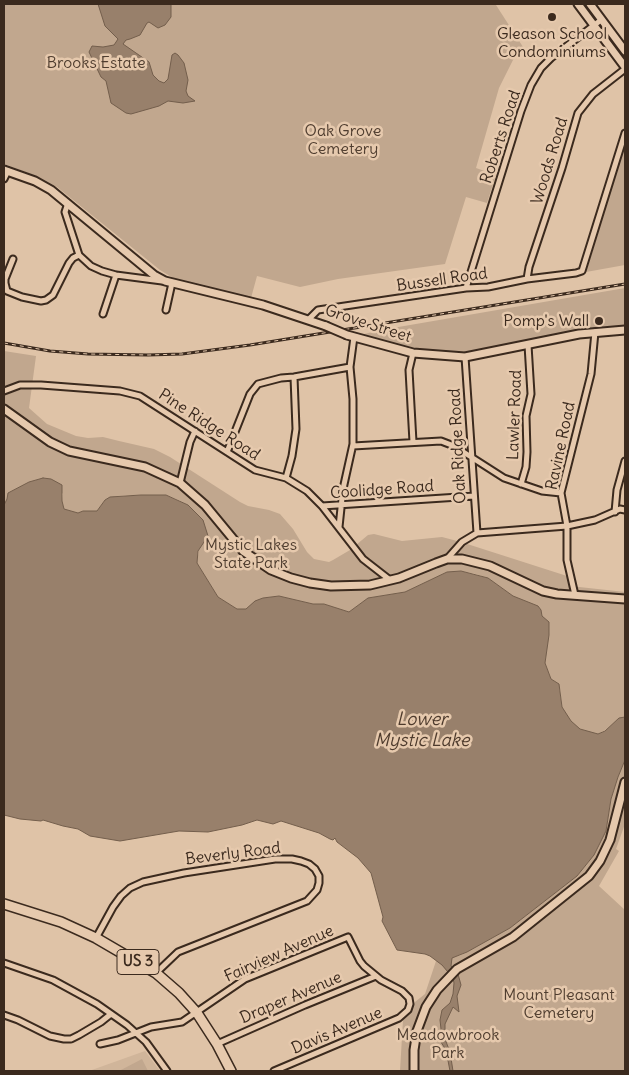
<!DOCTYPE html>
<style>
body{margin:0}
#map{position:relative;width:629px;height:1075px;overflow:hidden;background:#dfc3a7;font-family:Delius,sans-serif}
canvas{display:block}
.frame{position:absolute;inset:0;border:5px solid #3b2a1e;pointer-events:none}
</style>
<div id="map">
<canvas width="629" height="1075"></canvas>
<div class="frame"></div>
</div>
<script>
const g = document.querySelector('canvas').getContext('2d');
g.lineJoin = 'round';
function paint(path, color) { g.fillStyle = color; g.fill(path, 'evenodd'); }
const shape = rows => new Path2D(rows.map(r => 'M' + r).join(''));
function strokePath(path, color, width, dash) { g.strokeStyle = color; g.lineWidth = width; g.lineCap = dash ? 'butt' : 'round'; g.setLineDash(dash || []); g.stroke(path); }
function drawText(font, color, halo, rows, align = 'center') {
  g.font = font + ' Delius,sans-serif'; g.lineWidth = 5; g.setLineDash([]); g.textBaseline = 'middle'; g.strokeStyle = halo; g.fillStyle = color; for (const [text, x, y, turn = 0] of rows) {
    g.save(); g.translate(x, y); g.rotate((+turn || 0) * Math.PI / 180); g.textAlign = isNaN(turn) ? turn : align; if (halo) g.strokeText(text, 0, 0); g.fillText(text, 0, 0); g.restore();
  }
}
const built = shape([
 [145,1051,160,1071,89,1071]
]);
const green = shape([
 [4,4,498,4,496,5,523,47,516,54,499,88,476,168,496,175,487,203,466,197,445,264,338,279,300,287,257,276,251,298,178,281,160,270,57,187,39,177,4,164],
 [625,146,625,265,586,272,611,191],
 [625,288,625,326,607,326,525,342,463,352,420,349,360,335,381,330],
 [4,351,36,356,29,408,47,424,76,436,88,438,103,437,119,441,154,449,170,457,240,502,248,506,269,510,280,514,293,529,307,552,314,559,329,562,333,560,350,550,368,535,374,534,402,541,442,537,461,542,567,576,570,586,625,592,625,717,619,718,607,729,598,734,588,733,575,726,565,714,562,707,560,689,557,683,551,679,545,663,546,647,541,614,534,605,513,596,488,578,475,574,461,571,447,572,405,592,368,598,349,612,324,604,313,604,279,596,263,598,246,609,237,609,218,597,197,563,203,520,188,505,176,499,166,495,141,495,117,496,105,500,97,511,83,511,78,513,64,509,62,501,63,494,51,479,43,478,29,482,8,493,7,499,4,505],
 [625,760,625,824,616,849,619,851,599,886,625,910,625,1071,400,1071,403,1020,411,1011,415,1002,425,994,436,961,461,955,510,928,577,876,594,855,606,831,611,799,618,777],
 [142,1059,148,1071,119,1071]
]);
const water = shape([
 [98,4,171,4,171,17,165,25,158,28,149,22,147,23,140,35,130,39,126,40,123,44,149,62,153,75,159,81,164,83,168,79,172,55,175,53,178,55,184,63,188,80,186,91,188,96,195,101,183,103,168,101,159,106,131,114,126,113,111,103,106,81,101,77,89,52,92,46,103,47,114,45,118,39,105,26,98,4],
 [43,478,51,479,62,485,62,501,64,509,78,513,83,511,97,511,105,500,110,497,141,495,166,495,188,505,203,520,208,536,198,551,197,563,218,597,237,609,246,609,255,601,263,598,279,596,313,604,324,604,349,612,368,598,405,592,447,572,461,571,488,578,513,596,538,606,541,610,542,616,549,622,549,635,545,663,551,679,559,684,562,707,571,721,580,729,598,734,605,731,619,718,625,717,625,760,618,777,611,799,606,831,594,855,577,876,510,928,467,952,452,958,451,966,458,974,461,985,457,996,459,1012,453,1007,445,1024,445,1039,450,1052,453,1071,450,1071,446,1050,439,1039,441,1029,440,1020,442,1010,450,1003,453,994,454,983,453,978,442,965,430,956,425,954,397,950,382,921,383,917,371,873,358,858,337,842,335,838,333,840,330,839,319,833,281,821,273,824,257,820,242,825,208,832,179,831,120,841,90,836,78,829,63,826,43,820,41,821,20,819,4,815,4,505,7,499,8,493,29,482,43,478]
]);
const street = shape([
 [4,179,8,171],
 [68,203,65,212,79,255,91,266,102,271,116,275,162,281],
 [13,259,5,279,5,283,7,291,22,297,41,301,46,300,53,295,69,263,73,258,79,255],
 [527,279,529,267,562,168,578,113,593,94,625,69],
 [466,288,521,111,531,85,541,68,551,58,601,20],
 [166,310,172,283],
 [103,314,116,275],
 [309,319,318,310,466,288,488,287,527,279,576,273,582,271,625,133],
 [413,353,409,370,413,442],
 [465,357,477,533],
 [4,391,20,385,41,385,120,391,140,396,255,470,286,478,307,491,322,506,363,559,390,580],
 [353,446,441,441,454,446,504,478,542,491,561,493],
 [227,452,250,394,258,384,281,378,294,377,350,367],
 [286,478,292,456,296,429,294,377],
 [180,483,190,442,195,431],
 [521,484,526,467,527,452,526,416,531,394,528,345],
 [322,506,474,496],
 [615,512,617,490,625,461],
 [339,527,343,489,353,444,353,399,350,367,354,337],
 [447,559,462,542,477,533,567,526,595,520,620,509,625,510],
 [575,595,567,560,567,526,561,493,591,374,595,332],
 [96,938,113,907,121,896,130,888,143,882,184,873,275,859,292,859,301,861,309,864,315,869,319,876,319,883,317,890,307,901,178,952,156,973],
 [4,963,53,980,97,1004,127,1025,146,1042,167,1071],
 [4,1015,18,1020,50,1036,64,1039,71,1039,79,1035,101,1022,111,1014],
 [100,1044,118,1040,151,1027,182,1022,245,979,348,937,360,961,364,966,381,980,402,991,409,998,410,1004,408,1010,399,1018,274,1071],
 [217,1044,305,1005,376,976]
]);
const secondary = shape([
 [578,4,625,67],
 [590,4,625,51],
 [4,170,35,181,51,190,154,275,165,281,263,305,326,326],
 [347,335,413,353,465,357,579,334,625,330],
 [4,409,50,442,69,451,145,467,180,483,205,505,243,551,271,570,291,578,310,583,331,586,370,585,399,578,436,563,447,559,462,559,490,566,543,591,557,594,625,599],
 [414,1071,414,1050,417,1031,426,1007,437,990,457,969,513,937,589,876,600,861,610,840,625,782]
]);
const highway = shape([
 [4,904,61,922,96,938,156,973,179,993,197,1013,217,1044,231,1071]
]);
const rail = shape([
 [4,343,50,351,88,354,148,355,182,354,250,345,625,284]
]);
const secondaryBridge = shape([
 [326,326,347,335]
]);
const markers = [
 [552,17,5,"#3b2a1e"],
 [599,321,5,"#3b2a1e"]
];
const shields = [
 [138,962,42]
];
const shieldNames = [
 ["US 3",138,962]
];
const poiNames = [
 ["Gleason School",552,34],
 ["Condominiums",552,52],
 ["Pomp's Wall",589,321,"right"]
];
const parkNames = [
 ["Brooks Estate",96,63],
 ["Oak Grove",343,131],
 ["Cemetery",343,149],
 ["Mystic Lakes",251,545],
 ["State Park",251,563],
 ["Mount Pleasant",559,995],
 ["Cemetery",559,1013],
 ["Meadowbrook",448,1035],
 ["Park",448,1053]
];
const streetNames = [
 ["Roberts Road",501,137,-72],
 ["Woods Road",550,161,-73],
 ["Bussell Road",442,280,-8],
 ["Grove Street",368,324,18],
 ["Lawler Road",515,415,-88],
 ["Pine Ridge Road",209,425,33],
 ["Oak Ridge Road",458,446,-93],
 ["Ravine Road",561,446,-78],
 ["Coolidge Road",382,490,-4],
 ["Beverly Road",233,854,-7],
 ["Fairview Avenue",279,954,-24],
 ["Draper Avenue",291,998,-23],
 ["Davis Avenue",337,1031,-23]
];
const waterNames = [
 ["Lower",422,720],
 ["Mystic Lake",422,741]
];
paint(built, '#d0b59a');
paint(green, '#c1a78e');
paint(water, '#98806b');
strokePath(water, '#735e4c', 1);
strokePath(street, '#3b2a1e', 9);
strokePath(secondary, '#3b2a1e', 11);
strokePath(highway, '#3b2a1e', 12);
strokePath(street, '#e6c9ad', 5);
strokePath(secondary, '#e6c9ad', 7);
strokePath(highway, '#e6c9ad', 9);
strokePath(rail, '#3b2a1e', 3);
strokePath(rail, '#e6c9ad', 1, [4]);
strokePath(secondaryBridge, '#3b2a1e', 11, []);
strokePath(secondaryBridge, '#e6c9ad', 7);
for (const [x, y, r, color] of markers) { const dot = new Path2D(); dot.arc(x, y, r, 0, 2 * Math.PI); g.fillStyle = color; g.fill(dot); strokePath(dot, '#e6c9ad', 2); }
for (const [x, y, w] of shields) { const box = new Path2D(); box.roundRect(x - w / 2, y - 12.5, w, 25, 4); g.fillStyle = '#e6c9ad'; g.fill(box); strokePath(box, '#3b2a1e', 1); }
drawText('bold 15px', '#3b2a1e', null, shieldNames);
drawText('16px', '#3b2a1e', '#e6c9ad', poiNames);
drawText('16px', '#4f3d2f', '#e6c9ad', parkNames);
drawText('16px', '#3b2a1e', '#e6c9ad', streetNames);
drawText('italic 18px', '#4e3b2d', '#e6c9ad', waterNames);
</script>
